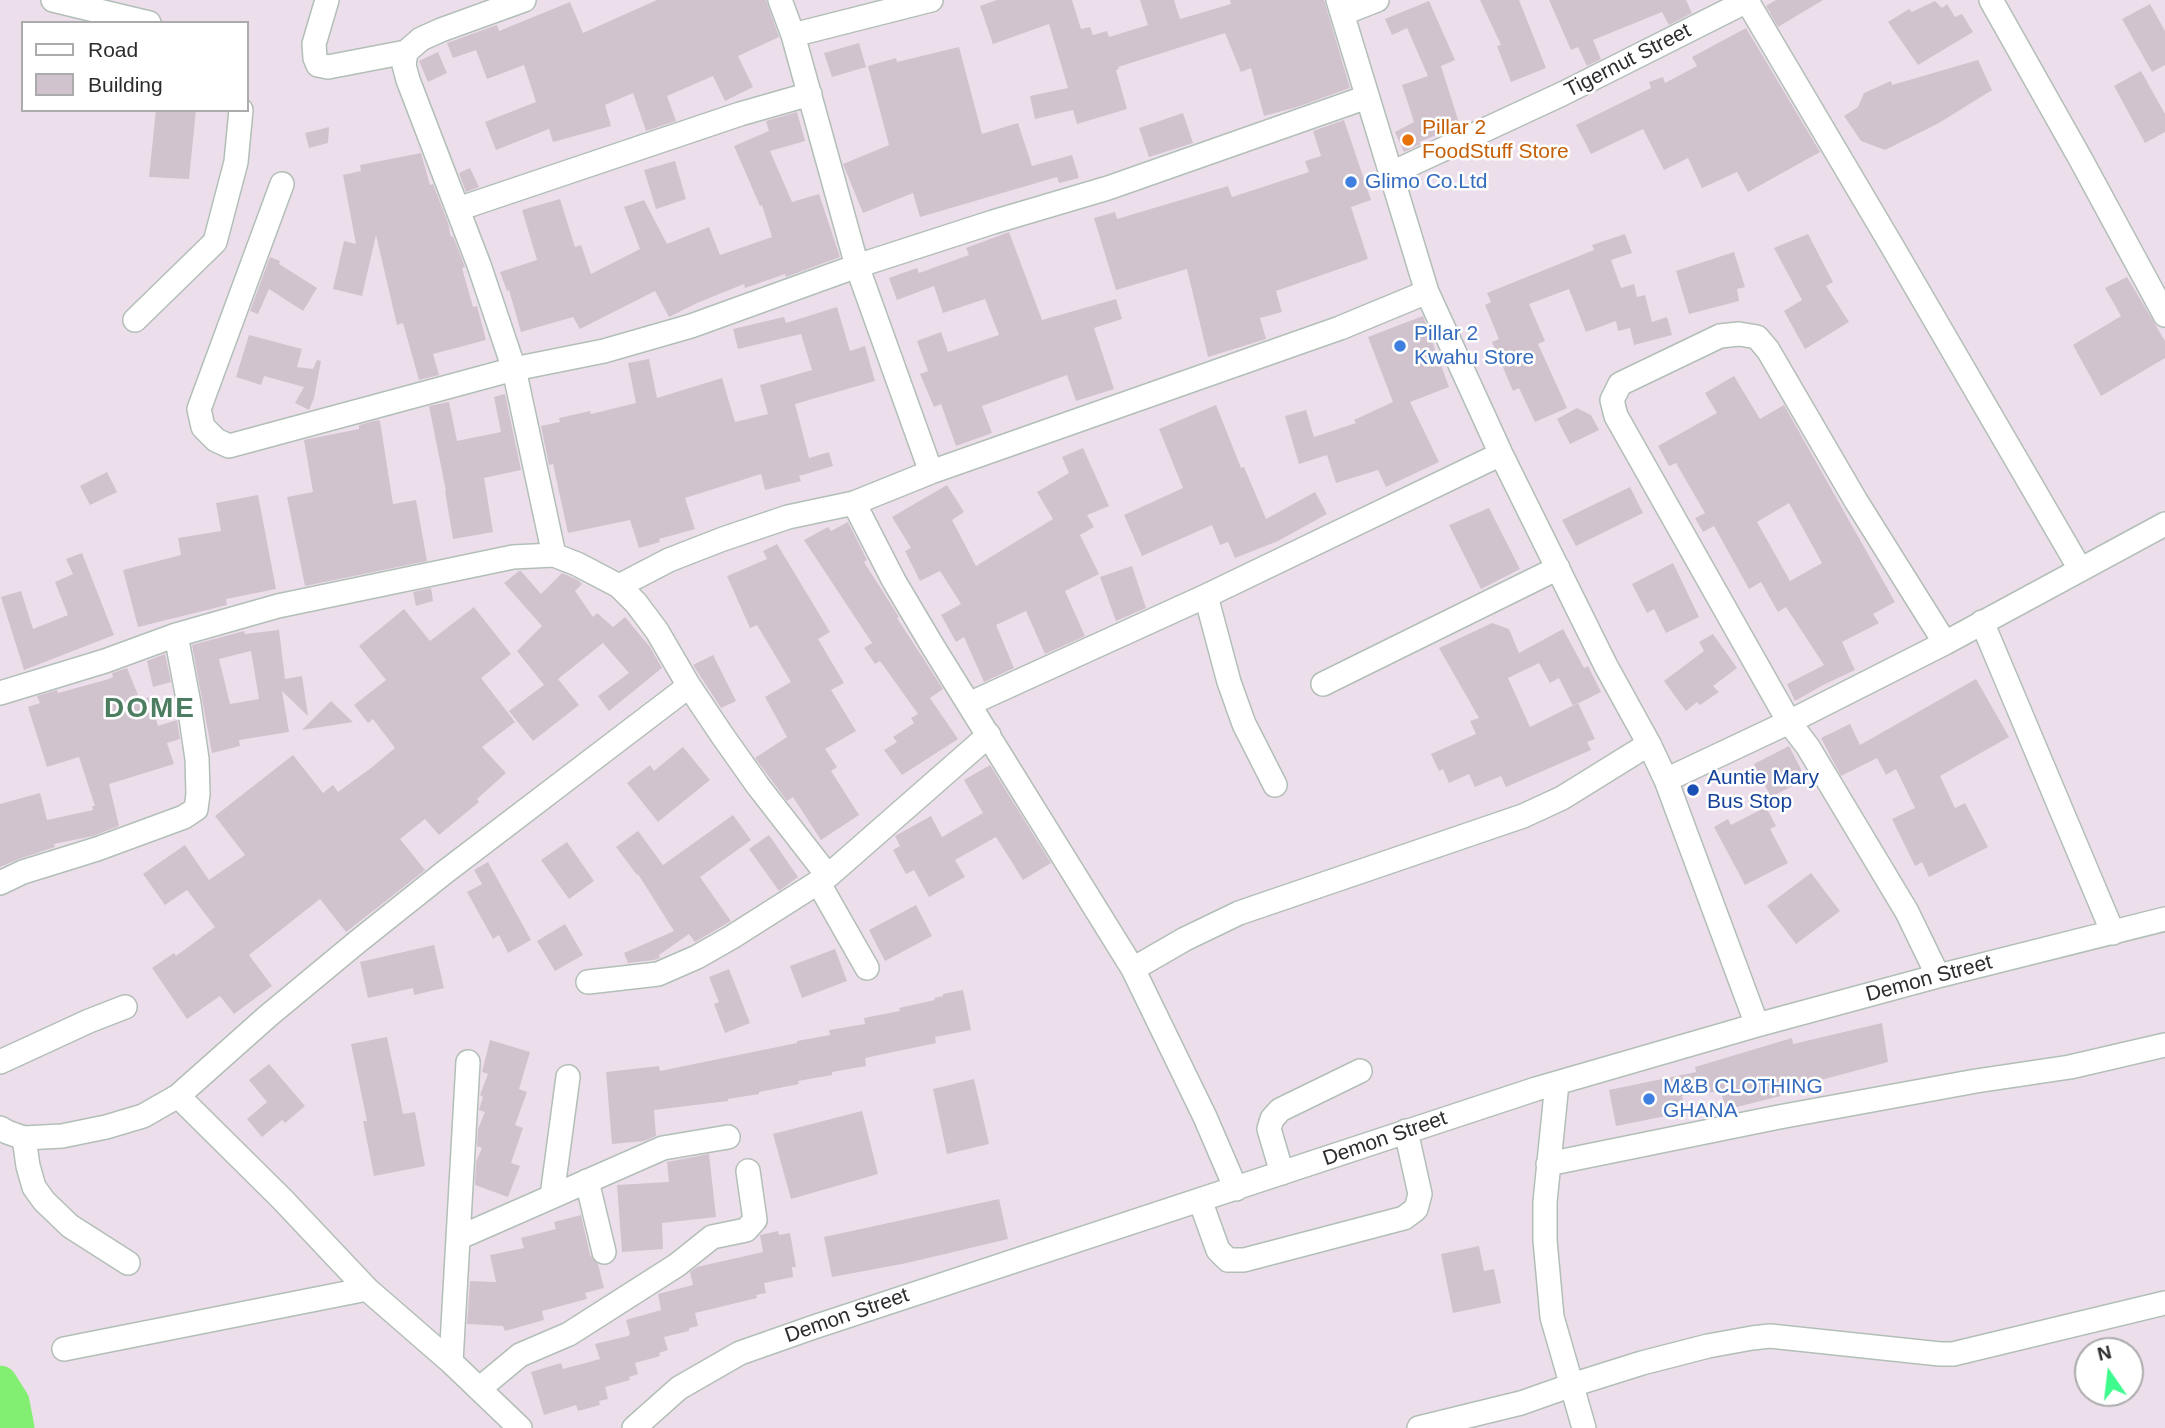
<!DOCTYPE html>
<style>
body{margin:0}
#map{position:relative;width:2165px;height:1428px;overflow:hidden;background:#eddeeb;font-family:Helvetica,sans-serif}
canvas{display:block}
.legend{position:absolute;left:21px;top:21px;width:228px;height:91px;box-sizing:border-box;background:#fff;border:2px solid #ababab;margin:0;padding:9px 12px;list-style:none;font-size:21px;color:#2c2c2c}
.legend li{display:flex;align-items:center;gap:14px;height:35px}
.legend b{width:35px;border:2px solid #ababab}
.north{position:absolute;left:2074px;top:1337px;width:70px;height:70px;box-sizing:border-box;background:#fff;border:2px solid #ababab;border-radius:50%;rotate:346deg;font-size:19px;font-weight:700;line-height:28px;text-align:center;color:#2c2c2c}
.north::after{content:'';display:block;margin:auto;width:24px;height:32px;background:#3ffa8d;clip-path:polygon(50% 0,100% 100%,50% 72%,0 100%)}
</style>
<div id="map">
<canvas width="2165" height="1428"></canvas>
<ul class="legend">
<li><b style="height:9px;background:#fff"></b>Road</li>
<li><b style="height:19px;background:#d0c3cd"></b>Building</li>
</ul>
<div class="north">N</div>
</div>
<script>
const g = document.querySelector('canvas').getContext('2d');
g.lineJoin = 'round';
const shape = rows => new Path2D(rows.map(r => 'M' + r).join(''));
function strokePath(path, color, width, dash) { g.strokeStyle = color; g.lineWidth = width; g.lineCap = dash ? 'butt' : 'round'; g.setLineDash(dash || []); g.stroke(path); }
function paint(path, color) { g.fillStyle = color; g.fill(path, 'evenodd'); }
function drawText(font, color, halo, rows, align = 'center') {
  g.font = font + ' Helvetica,sans-serif'; g.lineWidth = 5; g.setLineDash([]); g.textBaseline = 'middle'; g.strokeStyle = halo; g.fillStyle = color; for (const [text, x, y, turn = 0] of rows) {
    g.save(); g.translate(x, y); g.rotate((+turn || 0) * Math.PI / 180); g.textAlign = isNaN(turn) ? turn : align; if (halo) g.strokeText(text, 0, 0); g.fillText(text, 0, 0); g.restore();
  }
}
const river = shape([
 [0,1383,12,1402,17,1428]
]);
const building = shape([
 [657,0,766,0,779,37,738,56,753,87,725,101,713,76,667,96,676,121,646,131,633,93,605,105,611,126,553,142,549,129,496,150,485,122,536,102,524,65,487,79,476,50,453,58,447,43,497,25,499,31,570,2,583,33],
 [997,0,1072,0,1081,29,1090,27,1093,35,1107,31,1109,37,1148,25,1140,0,1174,0,1180,19,1231,4,1230,0,1324,0,1350,88,1297,107,1264,116,1251,68,1241,72,1225,33,1118,67,1119,69,1116,70,1127,109,1077,124,1073,110,1035,119,1030,96,1068,88,1049,24,993,44,980,6],
 [1480,0,1519,0,1546,68,1511,82,1497,46,1501,45],
 [1549,0,1686,0,1692,13,1669,25,1662,12,1593,40,1601,59,1587,66,1578,47,1571,50],
 [1776,0,1823,0,1778,27,1766,6],
 [1429,1,1455,60,1441,66,1460,126,1419,142,1421,144,1404,152,1395,132,1414,122,1402,85,1428,76,1407,28,1392,35,1385,19],
 [1935,1,1942,8,1947,4,1955,17,1962,14,1973,32,1918,65,1888,22,1909,9,1912,12],
 [2150,4,2165,31,2165,65,2152,72,2122,19],
 [1746,28,1820,152,1748,192,1737,172,1702,188,1688,158,1664,170,1643,129,1591,154,1576,125,1651,88,1649,82,1663,77,1665,83,1697,66,1692,57],
 [859,43,866,67,832,77,824,53],
 [959,47,982,134,1018,123,1032,166,1072,155,1079,178,1059,183,1057,177,920,217,913,193,863,213,843,164,889,145,868,66,896,58,897,62],
 [438,52,447,73,428,82,419,61],
 [1978,60,1992,90,1939,123,1885,150,1861,141,1844,116,1858,107,1864,93,1891,81,1892,85],
 [2141,71,2165,114,2165,132,2145,143,2114,86],
 [156,110,196,110,189,179,149,177],
 [797,112,805,141,770,151,792,202,819,194,840,257,786,277,785,274,745,288,744,284,697,303,669,317,655,291,580,329,573,317,521,332,509,290,507,291,500,272,537,260,522,210,560,199,575,247,581,245,591,274,640,249,624,207,644,200,667,244,709,227,720,255,772,237,762,205,760,206,734,146,769,131,766,121],
 [1183,113,1193,143,1149,157,1139,128],
 [1344,120,1371,200,1351,207,1368,259,1276,291,1282,312,1260,318,1266,339,1208,357,1187,269,1116,290,1094,218,1115,212,1117,219,1228,186,1232,197,1309,172,1305,161,1321,156,1313,131],
 [329,127,328,143,309,148,305,133],
 [421,153,430,185,433,184,448,223,451,237,453,236,465,267,462,268,473,307,477,306,486,340,433,354,439,375,419,380,403,323,397,325,376,235,362,296,333,289,344,241,356,244,343,175,361,171,360,165],
 [675,161,686,199,656,209,644,170],
 [470,168,479,187,466,192,459,173],
 [1009,232,1042,320,1116,299,1122,319,1094,328,1114,389,1076,401,1067,375,982,406,992,433,956,446,941,404,934,407,920,374,928,371,917,341,941,332,948,352,999,335,985,299,943,313,934,286,897,300,889,278,917,268,919,273,969,255,966,248],
 [1625,234,1632,253,1611,260,1621,288,1634,284,1637,297,1645,295,1652,322,1667,317,1672,335,1634,345,1630,328,1618,331,1616,321,1586,332,1569,289,1529,304,1545,341,1538,344,1567,408,1535,422,1519,388,1513,391,1492,342,1499,339,1485,305,1491,302,1487,293,1594,250,1592,245],
 [1808,234,1833,282,1826,286,1849,322,1805,349,1784,311,1802,300,1774,248],
 [1734,252,1745,287,1737,289,1739,301,1689,314,1676,271],
 [270,257,280,261,279,264,317,288,303,311,269,289,258,314,250,311],
 [2127,277,2165,341,2165,358,2101,396,2073,345,2121,316,2105,288],
 [837,307,850,351,865,346,875,381,795,404,809,458,829,452,833,466,799,476,801,481,765,490,761,474,685,498,695,529,659,539,660,542,639,548,630,520,568,533,553,464,549,465,541,426,560,422,559,418,590,411,591,414,636,403,628,363,649,359,657,398,722,378,735,422,768,414,760,385,812,370,801,334,738,349,733,329,784,317,786,323],
 [1423,316,1449,387,1410,402,1439,462,1386,487,1378,470,1336,483,1327,455,1299,464,1285,416,1306,410,1314,437,1356,423,1354,420,1393,402,1368,337],
 [249,335,302,349,297,367,313,369,317,360,321,361,314,398,309,410,295,403,304,387,264,376,261,385,236,377],
 [1734,376,1760,419,1784,405,1895,602,1873,614,1879,623,1842,642,1855,670,1823,685,1795,701,1787,684,1824,665,1786,607,1778,612,1761,582,1749,589,1714,526,1703,532,1695,518,1705,513,1676,463,1669,466,1658,446,1717,413,1705,393],
 [1789,503,1822,563,1790,581,1757,522],
 [505,394,521,470,484,478,493,532,453,539,445,491,446,491,429,406,449,402,457,441,501,432,494,397],
 [1216,405,1241,468,1244,467,1266,519,1315,492,1327,514,1278,541,1235,558,1228,542,1220,545,1212,525,1142,556,1124,515,1183,488,1159,429],
 [1577,408,1591,415,1599,430,1570,444,1557,419],
 [378,420,380,421,393,504,416,500,427,561,305,586,287,497,313,492,304,440,359,429,359,425],
 [1083,448,1109,506,1087,515,1094,527,1080,535,1099,574,1065,591,1085,636,1045,654,1026,611,996,625,1014,668,984,682,964,637,956,642,941,615,961,604,940,571,920,581,905,551,911,548,892,517,947,485,964,512,952,520,976,566,1053,519,1037,492,1069,473,1062,457],
 [107,472,117,492,90,505,80,486],
 [1630,487,1643,513,1576,546,1562,520],
 [258,495,276,589,226,599,227,605,138,627,123,570,181,555,178,538,221,531,216,503],
 [1489,508,1520,569,1481,589,1449,525],
 [848,522,867,560,864,562,899,617,897,618,943,689,930,698,958,739,902,775,884,750,897,742,893,737,914,723,911,718,918,714,880,661,875,664,864,648,872,643,804,540,828,527,831,531],
 [777,544,830,632,818,639,844,683,831,690,856,731,825,749,837,767,831,771,859,815,821,840,793,797,787,801,755,758,787,737,765,697,791,682,757,625,750,628,727,576,767,559,763,551],
 [82,553,114,635,24,670,1,597,21,591,33,629,68,615,55,582,73,574,66,559],
 [1673,563,1699,617,1666,633,1654,609,1647,613,1632,584],
 [1132,566,1146,608,1116,621,1100,577],
 [519,571,521,571,541,594,562,573,578,580,582,584,575,591,593,617,597,613,613,627,625,617,650,647,662,668,609,711,598,696,629,673,603,643,558,679,579,705,533,741,509,711,544,685,517,651,542,626,504,583],
 [431,588,433,601,416,606,413,592],
 [474,607,511,654,481,678,515,722,482,747,506,773,477,799,479,802,439,835,425,819,400,839,425,870,382,904,346,932,320,899,249,955,272,986,234,1014,220,996,187,1019,152,968,174,953,176,956,215,927,187,890,165,905,143,874,185,845,209,880,245,855,215,816,293,755,323,793,333,785,338,792,371,768,395,748,373,719,368,723,354,705,386,680,359,646,404,609,430,641],
 [1492,623,1509,629,1519,653,1563,629,1584,668,1588,666,1601,692,1573,706,1559,678,1550,683,1539,663,1508,678,1530,727,1578,703,1595,739,1587,742,1591,750,1506,787,1501,776,1475,787,1469,774,1449,783,1443,769,1439,771,1431,754,1476,734,1470,721,1479,718,1439,648],
 [279,630,285,679,302,676,308,716,282,691,289,732,239,740,240,746,212,753,192,645,244,631,245,634],
 [251,651,259,699,230,704,219,659],
 [1713,634,1737,668,1713,686,1719,692,1700,705,1697,702,1686,711,1664,681,1704,651,1699,642],
 [165,654,171,682,153,687,147,661],
 [713,655,736,701,721,708,693,665],
 [127,668,140,700,150,697,158,726,177,720,180,739,167,743,174,764,109,784,119,826,93,836,54,844,55,847,19,859,0,867,0,804,40,793,47,820,93,810,92,806,95,806,79,757,47,767,28,707,40,703,37,696,57,690,58,693,109,679,113,677,112,673],
 [1976,679,2009,737,1940,776,1955,808,1965,803,1988,847,1929,877,1922,862,1915,866,1892,819,1915,808,1896,769,1886,775,1877,758,1841,776,1821,738,1850,724,1860,745],
 [331,701,353,722,302,730],
 [1789,746,1806,779,1771,797,1754,764],
 [683,747,710,780,658,822,627,783,650,765,654,771],
 [990,765,1051,863,1023,880,996,837,955,860,965,877,929,897,914,870,906,874,893,850,900,846,895,836,931,816,942,837,983,813,964,780],
 [1766,807,1776,826,1770,829,1788,863,1745,885,1714,827,1728,819,1731,825],
 [733,815,751,840,700,877,731,921,695,942,689,934,659,955,660,958,654,960,628,963,624,953,674,931,638,874,637,875,616,847,638,831,663,865],
 [769,835,798,877,779,891,749,849],
 [567,842,594,881,569,899,541,860],
 [488,862,531,940,508,953,499,935,493,939,467,892,482,884,474,870],
 [1811,873,1840,911,1796,944,1767,906],
 [916,905,932,936,885,961,869,930],
 [565,924,583,955,555,971,537,941],
 [434,945,444,988,414,995,413,988,368,998,360,962],
 [835,949,847,981,802,998,790,966],
 [729,969,750,1023,725,1033,714,1004,719,1002,709,977],
 [963,990,971,1030,935,1037,936,1043,865,1058,866,1066,832,1072,832,1075,798,1081,799,1084,759,1092,759,1094,728,1099,728,1101,654,1110,656,1136,644,1141,612,1144,606,1072,659,1066,660,1071,797,1043,797,1041,830,1035,829,1030,865,1024,864,1018,900,1011,899,1008,935,1000,934,998,943,996,943,994],
 [1882,1023,1888,1062,1806,1084,1808,1089,1725,1110,1721,1091,1682,1096,1686,1112,1616,1126,1609,1090,1696,1072,1695,1067,1792,1038,1793,1044],
 [387,1037,403,1114,415,1112,425,1166,374,1176,363,1121,367,1121,351,1044],
 [490,1040,530,1052,519,1089,527,1092,515,1125,523,1128,511,1163,520,1166,508,1197,475,1185,476,1162,482,1148,477,1146,478,1129,485,1112,479,1110,483,1097,480,1095,488,1074,482,1072],
 [269,1064,305,1106,285,1123,282,1120,262,1137,247,1119,267,1102,249,1080],
 [974,1079,989,1144,947,1154,933,1089],
 [862,1111,878,1174,791,1199,773,1134],
 [709,1154,716,1217,662,1223,663,1249,622,1252,617,1185,669,1182,667,1162],
 [999,1199,1008,1239,907,1263,832,1277,824,1237],
 [581,1215,590,1255,598,1264,604,1288,585,1293,587,1299,542,1311,544,1320,505,1331,503,1326,467,1324,470,1281,496,1282,490,1255,524,1248,521,1238,556,1229,554,1222],
 [778,1231,779,1235,790,1233,796,1267,792,1267,793,1277,764,1283,766,1293,756,1295,757,1298,695,1313,698,1326,689,1328,689,1331,664,1337,668,1350,659,1353,660,1356,635,1363,638,1374,629,1377,630,1380,605,1387,608,1399,599,1401,600,1405,578,1411,576,1405,544,1415,531,1372,561,1363,563,1369,600,1359,595,1344,628,1336,630,1334,626,1320,661,1310,658,1294,693,1285,690,1272,697,1267,763,1252,760,1235],
 [1479,1246,1484,1271,1494,1269,1501,1303,1453,1313,1441,1254]
]);
const street = shape([
 [53,0,149,23],
 [327,0,314,44,315,58,318,65,328,67,406,52,421,39,441,30,524,0],
 [780,0,793,35,857,266,931,472],
 [1338,0,1427,292,1501,454,1606,666,1649,744,1666,780,1757,1025],
 [1991,0,2080,158,2165,315],
 [1747,1,1892,246,2080,569],
 [1344,13,1377,0],
 [793,35,931,0],
 [406,52,404,65,408,80,479,265,514,369,554,555],
 [1392,173,1562,94,1749,0],
 [282,184,199,409,203,427,216,440,229,446,514,369,604,351,691,326,857,266,993,222,1108,188,1367,97],
 [458,209,740,114,810,94],
 [135,320,215,242,236,162,241,110],
 [854,503,894,581,932,645,1133,969,1205,1117,1236,1189],
 [619,586,669,560,723,539,788,517,854,503,931,472,1340,328,1427,292],
 [1206,596,1229,682,1244,724,1275,785],
 [1982,622,2113,933],
 [1323,684,1558,568],
 [0,693,105,661,176,635,278,606,513,557,554,555,577,564,619,586,636,603,657,631,689,686,722,735,758,786,828,876],
 [969,704,1206,596,1501,454],
 [1666,780,1789,722,1945,643,2165,524],
 [818,882,867,968],
 [0,883,23,872,97,849,184,817,196,809,198,794,197,759,189,704,176,635],
 [1133,969,1185,939,1239,913,1523,816,1562,798,1649,744],
 [1938,976,1907,912,1808,747,1789,722,1616,416,1612,400,1620,384,1720,336,1739,334,1757,337,1768,350,1856,501,1945,643],
 [588,982,658,974,697,957,732,937,828,876,989,735],
 [0,1062,89,1021,125,1007],
 [1557,1083,1545,1202,1545,1240,1552,1317,1584,1428],
 [178,1096,282,1199,367,1289,451,1362,520,1428],
 [0,1128,7,1132,24,1138,62,1136,106,1127,143,1116,178,1096,268,1016,356,943,445,872,689,686],
 [24,1138,28,1166,34,1187,44,1201,70,1226,128,1263],
 [1548,1164,1779,1117,1976,1081,2070,1067,2165,1045],
 [1282,1173,1269,1129,1272,1119,1280,1110,1360,1071],
 [587,1181,604,1252],
 [552,1196,568,1077],
 [1200,1200,1218,1250,1228,1260,1244,1260,1404,1218,1416,1209,1420,1194,1406,1131],
 [458,1238,663,1148,728,1137],
 [64,1349,367,1289],
 [451,1362,468,1062],
 [479,1389,520,1355,569,1334,677,1265,712,1237,746,1230,755,1220,748,1171],
 [634,1428,679,1388,740,1353,814,1327,1536,1089,1757,1025,1938,976,2165,919],
 [1419,1428,1521,1403,1572,1385,1642,1363,1708,1346,1752,1338,1770,1336,1940,1354,1953,1354,2165,1303]
]);
const markers = [
 [1408,140,7,"#e8710a"],
 [1351,182,7,"#3f7fe0"],
 [1400,346,7,"#3f7fe0"],
 [1693,790,7,"#1a4fb4"],
 [1649,1099,7,"#3f7fe0"]
];
const streetNames = [
 ["Tigernut Street",1628,61,-27],
 ["Demon Street",1929,979,-15],
 ["Demon Street",1385,1139,-19],
 ["Demon Street",847,1316,-19]
];
const foodNames = [
 ["Pillar 2",1422,128],
 ["FoodStuff Store",1422,152]
];
const shopNames = [
 ["Glimo Co.Ltd",1365,182],
 ["Pillar 2",1414,334],
 ["Kwahu Store",1414,358],
 ["M&B CLOTHING",1663,1087],
 ["GHANA",1663,1111]
];
const transitNames = [
 ["Auntie Mary",1707,778],
 ["Bus Stop",1707,802]
];
const districtNames = [
 ["DOME",150,709]
];
strokePath(river, '#82ef72', 35);
paint(building, '#d0c3cd');
strokePath(street, '#b2bfb7', 26);
strokePath(street, '#fff', 23);
for (const [x, y, r, color] of markers) { const dot = new Path2D(); dot.arc(x, y, r, 0, 2 * Math.PI); g.fillStyle = color; g.fill(dot); strokePath(dot, '#fff', 2.5); }
drawText('21px', '#2c2c2c', '#fff', streetNames);
drawText('21px', '#c56008', '#fff', foodNames, 'left');
drawText('21px', '#366cbe', '#fff', shopNames, 'left');
drawText('21px', '#164399', '#fff', transitNames, 'left');
g.letterSpacing = '2px';
drawText('bold 28px', '#4c7d61', '#fff', districtNames);
g.letterSpacing = '0px';
</script>
